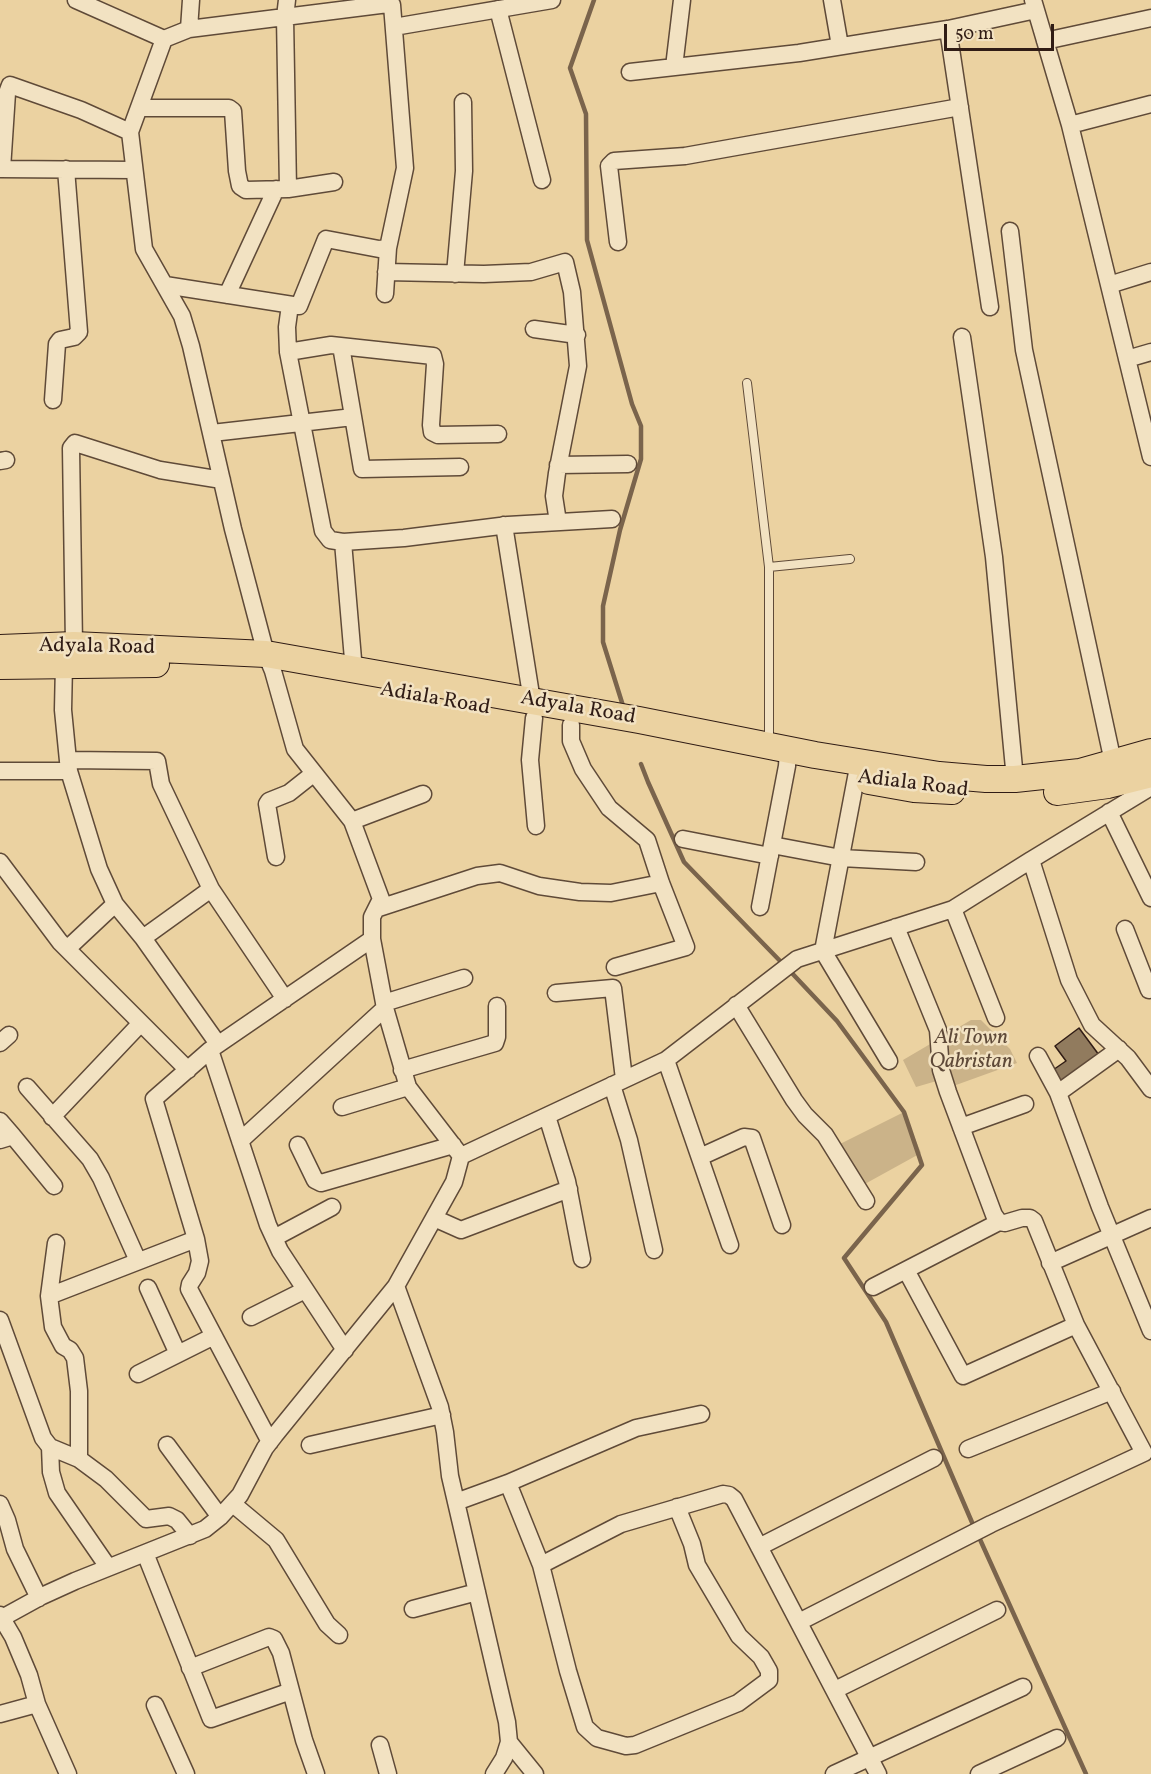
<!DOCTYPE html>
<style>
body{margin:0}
#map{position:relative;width:1151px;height:1774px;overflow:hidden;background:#ebd2a1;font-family:Vollkorn,serif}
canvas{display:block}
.scale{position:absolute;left:944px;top:24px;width:110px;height:27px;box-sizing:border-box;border:3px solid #301c15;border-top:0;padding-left:8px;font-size:18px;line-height:21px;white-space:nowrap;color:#301c15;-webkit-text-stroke:4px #f2e2c2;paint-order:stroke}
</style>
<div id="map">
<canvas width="1151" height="1774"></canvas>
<div class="scale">50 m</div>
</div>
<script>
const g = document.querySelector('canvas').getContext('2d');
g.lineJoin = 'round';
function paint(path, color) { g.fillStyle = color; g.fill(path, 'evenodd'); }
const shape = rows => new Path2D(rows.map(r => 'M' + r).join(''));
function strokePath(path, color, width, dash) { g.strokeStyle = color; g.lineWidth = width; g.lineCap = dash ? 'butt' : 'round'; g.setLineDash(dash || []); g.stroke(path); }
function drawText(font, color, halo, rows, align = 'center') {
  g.font = font + ' Vollkorn,serif'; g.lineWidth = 5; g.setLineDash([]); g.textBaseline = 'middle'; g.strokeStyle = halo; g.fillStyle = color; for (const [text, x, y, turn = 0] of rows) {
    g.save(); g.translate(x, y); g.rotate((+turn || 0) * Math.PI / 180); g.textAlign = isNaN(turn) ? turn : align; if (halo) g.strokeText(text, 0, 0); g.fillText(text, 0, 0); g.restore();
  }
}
const green = shape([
 [971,1020,981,1020,1010,1049,1017,1063,956,1085,940,1080,916,1087,903,1060],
 [904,1112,921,1153,863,1185,838,1145]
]);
const stream = shape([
 [594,0,570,68,586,114,587,240,632,404,641,426,641,459,620,530,603,606,603,642,624,709],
 [641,764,648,782,684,862,783,964],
 [789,970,837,1021,904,1112,922,1165,844,1258,886,1322,974,1527],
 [978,1535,1086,1774]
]);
const building = shape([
 [1079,1028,1099,1055,1059,1084,1050,1072,1066,1061,1055,1046,1079,1028]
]);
const service = shape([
 [747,383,769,567,769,743],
 [769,567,850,559]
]);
const minor = shape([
 [76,0,164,39],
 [191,0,189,29,164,39,130,132,144,249,182,316,191,346,233,529,266,654,273,671,295,749,352,821,381,899,372,917,372,939,385,1008,408,1087,461,1156,666,1060,797,959,953,909,1031,860],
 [287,0,285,17,288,189],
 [832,0,840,46],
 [1033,0,1070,125,1151,457],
 [498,9,542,180],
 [394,27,552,0],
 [948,29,990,307],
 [1045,41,1151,18],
 [674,67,682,0],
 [630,72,799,53,948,29,1036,10],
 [139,108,229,108,233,111,237,171,240,186,246,190,288,189,334,182],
 [1070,125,1151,104],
 [0,169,134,170],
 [2,169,7,93,10,85,81,110,130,132],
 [1010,231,1024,350,1113,762],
 [618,242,609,166,614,161,685,156,960,107],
 [386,272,484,274,531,272,565,262,572,292,578,366,557,473,554,496,558,522],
 [455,274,464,171,463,102],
 [165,285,299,306,326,239,379,249,388,248,405,168,392,5,388,4,189,29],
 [1109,285,1151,272],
 [385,294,388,248],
 [227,295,276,189],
 [290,305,287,327,288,352,323,531,330,540,343,542,404,538,508,525,612,519],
 [534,329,577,335],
 [962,337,994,557,1015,779],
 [341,346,362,469,460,467],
 [288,352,331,345,433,356,435,364,431,425,432,432,438,435,498,434],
 [1127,359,1151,352],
 [53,400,57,344,60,340,74,337,79,332,66,169],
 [212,433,353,417],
 [0,461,6,460],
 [558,465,628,464],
 [504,525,532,701],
 [343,542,354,671],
 [74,645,71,448,75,443,160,470,222,480],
 [64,664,63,710,69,771,99,869,115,904,67,949],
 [534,718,530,760,536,826],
 [571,725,571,741,583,769,609,808,647,840,661,883,686,947,615,967],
 [68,760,157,761,161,784,211,889,285,999],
 [859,762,823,951,889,1061],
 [0,771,69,771],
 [1151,787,1031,860,1069,980,1092,1025,1128,1058,1151,1089],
 [1109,812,1151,898],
 [352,821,423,794],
 [683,839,770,856],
 [772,845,841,858,916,862],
 [276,857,267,804,269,801,289,793,313,774],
 [0,862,60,942,188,1070],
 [115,904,143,938,211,889],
 [760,907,787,766,788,750],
 [376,909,477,876,500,873,539,886,580,892,611,893,661,883],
 [953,909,996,1018],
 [1125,929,1149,990,1151,989],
 [143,938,218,1044],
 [556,993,613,988,624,1079],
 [384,1003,464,978],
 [736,1005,794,1100,805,1115,825,1135,866,1201],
 [0,1043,9,1035],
 [210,1050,268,1225,280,1251,345,1350],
 [1038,1056,1058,1093,1100,1207,1151,1331],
 [666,1060,730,1245],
 [402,1070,495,1043,497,1037,497,1006],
 [612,1085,629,1140,654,1250],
 [27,1087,90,1159,101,1178,138,1261],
 [1058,1093,1119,1049],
 [342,1107,408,1087],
 [547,1116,567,1181,582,1259],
 [52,1117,141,1023],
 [0,1121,13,1136,0,1140],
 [961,1127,1025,1104],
 [13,1136,54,1186],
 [240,1141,385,1008],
 [298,1145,315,1180,321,1183,453,1145],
 [700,1157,744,1137,752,1138,782,1225],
 [434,1218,461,1230,569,1189],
 [274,1238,332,1207],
 [196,1239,200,1261,197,1273,190,1284,189,1289,270,1442],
 [56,1243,49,1296,53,1327,63,1346,70,1350,75,1358,79,1391,79,1459],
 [1050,1263,1151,1218],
 [906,1270,963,1376,1076,1325],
 [396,1286,440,1407,445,1432,450,1476,507,1722,509,1742,504,1758,494,1774],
 [873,1287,999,1222],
 [148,1288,178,1354],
 [49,1296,196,1239,154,1099,210,1050,372,939],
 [251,1317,305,1290],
 [0,1320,43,1438,50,1447,79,1459,106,1479,146,1519,169,1516,177,1520,190,1536],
 [138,1374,214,1336],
 [167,1445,220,1517],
 [310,1445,442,1415],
 [50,1447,51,1472,57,1493,108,1567],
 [968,1449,1112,1391],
 [508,1483,541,1565,568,1671,585,1727,597,1738,626,1746,635,1745,738,1703,769,1680,769,1671,761,1657,739,1636,697,1565,692,1544,677,1507],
 [456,1502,508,1483,636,1428,701,1414],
 [0,1504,7,1520,15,1549,39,1598],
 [233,1504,276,1540,327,1624,339,1635],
 [759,1547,934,1458],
 [145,1553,211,1719,291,1691],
 [541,1565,621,1524,723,1494,729,1495,734,1499,878,1774],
 [413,1609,477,1592],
 [0,1615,13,1637,29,1675,37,1704,68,1774],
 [2,1618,42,1596,75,1581,205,1529,220,1517,240,1495,265,1448,275,1435,396,1286,454,1182,461,1156],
 [799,1622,991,1524,1144,1453,1076,1325,1034,1221,1030,1218,1022,1218,1005,1223,999,1222,994,1215,948,1092,941,1070,938,1030,896,927],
 [190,1668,269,1637,274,1639,281,1653,304,1740,316,1774],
 [835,1690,997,1610],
 [155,1705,186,1774],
 [0,1714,37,1704],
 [509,1742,535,1774],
 [380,1745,388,1774],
 [834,1774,1023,1687],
 [979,1774,1057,1738]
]);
const primary = shape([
 [0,648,74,645,266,654,639,720,815,755,939,775,986,779,1015,779,1080,772,1151,752],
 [0,666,156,664],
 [869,781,914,789,952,791],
 [1057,792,1108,785,1151,774]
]);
const streetNames = [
 ["Adyala Road",97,648,1],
 ["Adiala Road",435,700,10],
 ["Adyala Road",578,709,10],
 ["Adiala Road",913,785,7]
];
const parkNames = [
 ["Ali Town",971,1039],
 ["Qabristan",971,1063]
];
paint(green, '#cbb389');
strokePath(stream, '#7a644c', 4.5);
paint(building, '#917b5e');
strokePath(building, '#301c15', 1.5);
strokePath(service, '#5f4a38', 10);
strokePath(minor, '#5f4a38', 19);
strokePath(primary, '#301c15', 28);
strokePath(service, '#f2e2c2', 8);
strokePath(minor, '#f2e2c2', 16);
strokePath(primary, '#ebd2a1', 26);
drawText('21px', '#301c15', '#f2e2c2', streetNames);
drawText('italic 21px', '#5e4938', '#f2e2c2', parkNames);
</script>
